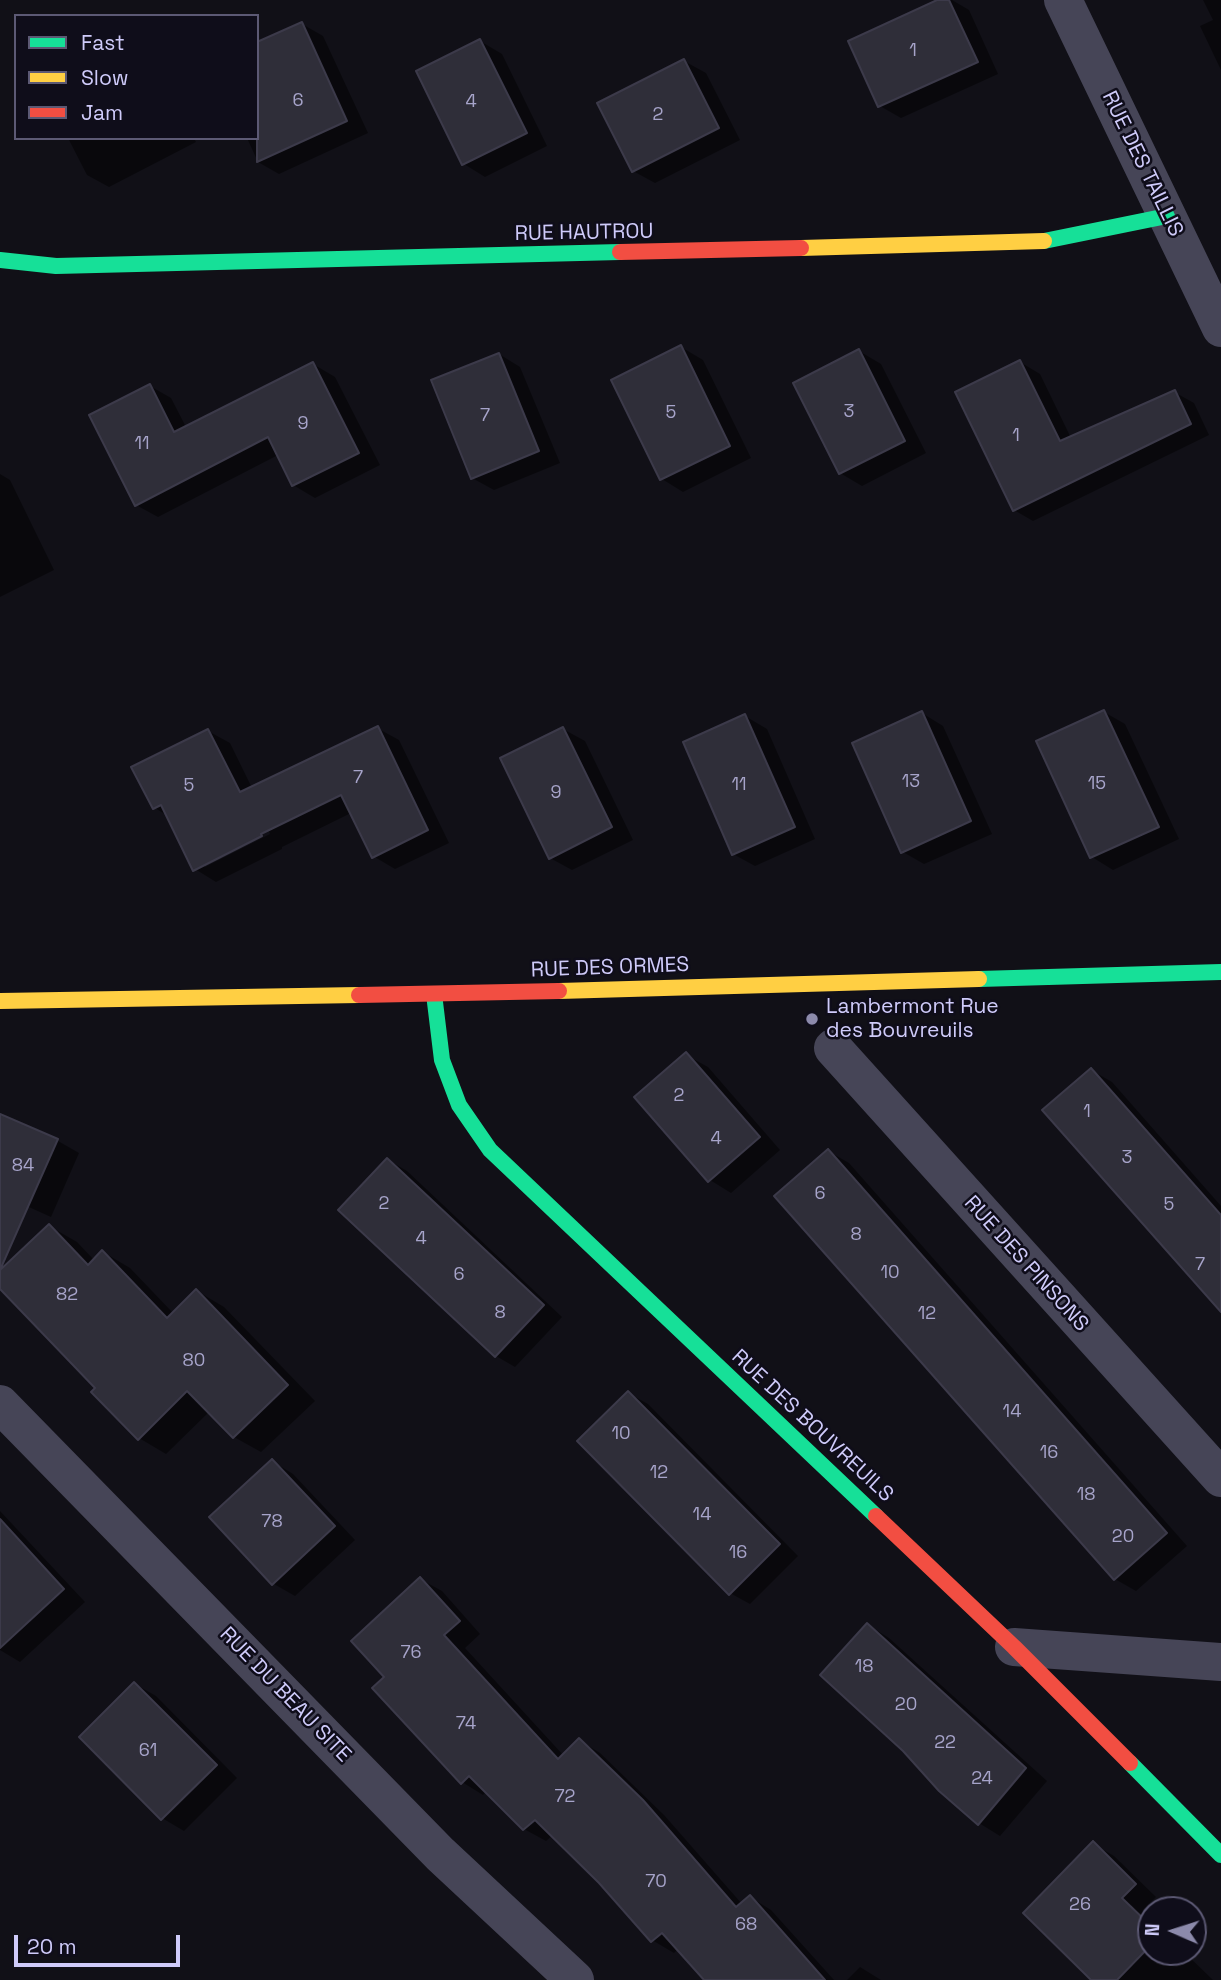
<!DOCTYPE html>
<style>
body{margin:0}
#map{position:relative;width:1221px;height:1980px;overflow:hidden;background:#111017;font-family:"Space Grotesk",sans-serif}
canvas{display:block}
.legend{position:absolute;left:14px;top:14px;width:245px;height:126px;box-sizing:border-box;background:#0f0d1a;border:2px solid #5c5974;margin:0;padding:9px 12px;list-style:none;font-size:21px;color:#cfcbfa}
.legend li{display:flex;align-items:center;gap:14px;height:35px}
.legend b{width:35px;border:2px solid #5c5974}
.north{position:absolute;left:1137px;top:1896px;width:70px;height:70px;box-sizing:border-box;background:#0f0d1a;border:2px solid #5c5974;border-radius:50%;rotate:273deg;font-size:19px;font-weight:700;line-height:28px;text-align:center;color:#cfcbfa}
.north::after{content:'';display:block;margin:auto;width:24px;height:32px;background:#8c8aab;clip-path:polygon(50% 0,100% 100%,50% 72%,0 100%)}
.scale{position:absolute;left:14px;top:1935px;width:166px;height:32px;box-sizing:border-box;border:4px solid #cfcbfa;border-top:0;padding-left:9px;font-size:21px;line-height:24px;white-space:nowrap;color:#cfcbfa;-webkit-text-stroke:5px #0f0d1a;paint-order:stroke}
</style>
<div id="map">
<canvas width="1221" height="1980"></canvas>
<ul class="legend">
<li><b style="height:9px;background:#16e098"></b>Fast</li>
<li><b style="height:9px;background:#ffcf43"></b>Slow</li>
<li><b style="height:9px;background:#f24e42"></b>Jam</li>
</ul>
<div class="north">N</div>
<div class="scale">20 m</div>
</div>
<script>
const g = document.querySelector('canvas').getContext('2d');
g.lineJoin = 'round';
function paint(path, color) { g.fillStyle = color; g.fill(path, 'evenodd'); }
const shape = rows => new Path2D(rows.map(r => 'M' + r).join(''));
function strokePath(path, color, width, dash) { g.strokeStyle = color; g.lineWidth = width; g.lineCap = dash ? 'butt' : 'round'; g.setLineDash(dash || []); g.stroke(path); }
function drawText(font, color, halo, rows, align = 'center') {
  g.font = font + ' "Space Grotesk",sans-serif'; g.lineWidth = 5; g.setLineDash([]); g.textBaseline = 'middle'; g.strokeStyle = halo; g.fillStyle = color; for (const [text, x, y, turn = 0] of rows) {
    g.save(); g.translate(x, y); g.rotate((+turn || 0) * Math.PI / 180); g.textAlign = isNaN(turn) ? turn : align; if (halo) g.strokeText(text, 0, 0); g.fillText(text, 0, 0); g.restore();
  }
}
const shadow = shape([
 [941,0,952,0,969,10,998,74,901,118,880,106],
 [1203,0,1221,0,1221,70,1200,26,1213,20],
 [302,24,323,36,368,133,279,174,258,162,247,138,257,138],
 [480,41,502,54,547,146,485,177,464,164],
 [684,61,706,73,740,140,655,183,633,171],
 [68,138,194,138,196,142,109,187,87,175],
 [681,347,703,360,751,458,683,492,662,479],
 [859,351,881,364,926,453,862,486,840,473],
 [499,354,520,367,560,463,494,490,472,478],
 [1020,362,1040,374,1071,438,1174,392,1194,403,1209,435,1033,521,1014,510],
 [313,364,335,377,380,465,315,498,293,485,278,455,158,517,136,505,150,386,171,398,186,427],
 [0,474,10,480,54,570,0,597],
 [1104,712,1125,724,1179,839,1113,870,1092,857],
 [922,713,943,726,992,834,924,864,903,852],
 [745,716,767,729,815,839,755,866,733,854],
 [377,728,399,740,449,843,395,869,373,856,351,813,282,847,282,849,216,882,195,869,168,816,155,808,208,731,230,743,252,788],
 [269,831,270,834,205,867,205,863],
 [563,729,585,741,633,840,572,870,550,858],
 [686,1055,708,1067,780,1150,731,1193,710,1180],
 [1091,1070,1112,1082,1221,1206,1221,1308],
 [0,1116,58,1141,79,1153,51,1217,0,1194],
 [828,1151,849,1163,1187,1546,1136,1591,1115,1579],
 [388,1160,407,1171,562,1317,515,1367,496,1356],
 [49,1226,77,1242,94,1260,103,1252,130,1268,174,1314,197,1291,224,1307,315,1401,261,1452,234,1437,210,1411,166,1454,139,1438,97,1388,0,1287,0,1273],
 [628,1393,648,1404,798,1556,750,1604,730,1593],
 [272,1461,293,1474,355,1540,295,1596,274,1584],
 [0,1511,85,1602,20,1662,0,1650],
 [420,1579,442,1591,480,1634,465,1648,564,1756,579,1740,600,1753,664,1815,742,1904,750,1897,771,1910,834,1980,706,1980,678,1949,674,1953,652,1940,600,1881,553,1835,546,1841,524,1829,487,1791,483,1795,462,1782,387,1677],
 [868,1625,889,1638,1047,1781,1000,1836,979,1823],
 [135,1684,156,1696,237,1778,184,1831,162,1818],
 [1093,1844,1114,1856,1156,1897,1142,1911,1151,1919,1151,1952,1184,1952,1213,1980,1094,1980],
 [860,1967,881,1980,882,1980,847,1980]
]);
const building = shape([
 [937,0,949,0,978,62,878,107,848,41,937,0],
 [302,22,347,121,257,162,257,42,302,22],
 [480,39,527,133,462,165,416,71,480,39],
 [684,59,719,128,632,172,597,103,684,59],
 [681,345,730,446,660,480,611,380,681,345],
 [859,349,905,441,839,474,793,383,859,349],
 [499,353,539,451,471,479,431,380,499,353],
 [1020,360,1060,441,1175,390,1191,424,1013,511,955,392,1020,360],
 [313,362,359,453,292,486,268,437,135,506,89,415,150,384,174,432,313,362],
 [1104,710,1159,827,1090,858,1036,741,1104,710],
 [922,711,971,821,901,853,852,743,922,711],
 [745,714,795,827,732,855,683,742,745,714],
 [378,726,428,830,372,858,341,795,261,834,262,836,193,871,161,805,153,809,131,767,208,729,240,792,378,726],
 [563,727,612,827,549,859,500,758,563,727],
 [686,1052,760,1137,708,1182,634,1097,686,1052],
 [1091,1068,1221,1215,1221,1312,1042,1110,1091,1068],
 [0,1114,58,1139,0,1270,49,1224,88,1265,102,1250,167,1318,196,1289,288,1385,233,1438,187,1391,138,1440,91,1392,95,1388,0,1289,0,1114],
 [828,1149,1167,1533,1114,1580,774,1196,828,1149],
 [387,1158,544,1305,495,1357,338,1210,387,1158],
 [628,1391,780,1544,729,1595,577,1441,628,1391],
 [272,1459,335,1526,272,1585,209,1517,272,1459],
 [0,1519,64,1589,0,1648,0,1519],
 [420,1577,460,1621,444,1635,558,1759,579,1738,643,1800,736,1907,750,1895,825,1980,704,1980,662,1933,651,1942,599,1883,535,1820,523,1830,469,1776,461,1784,372,1688,384,1677,351,1641,420,1577],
 [867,1623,1026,1768,978,1825,939,1791,903,1751,820,1675,867,1623],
 [134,1682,217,1765,161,1820,79,1737,134,1682],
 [1093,1841,1136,1884,1122,1898,1151,1926,1151,1945,1117,1980,1091,1980,1023,1913,1093,1841]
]);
const street = shape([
 [1063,0,1221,328],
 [833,1048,1221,1478],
 [0,1404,440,1854,575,1980],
 [1014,1647,1221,1662]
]);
const fast = shape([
 [1044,241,1167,216],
 [0,260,56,266,620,252],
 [979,979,1221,972],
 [434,994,442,1060,459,1105,490,1150,876,1516],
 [1130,1763,1221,1855]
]);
const slow = shape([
 [801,248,1044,241],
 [559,991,979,979],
 [0,1001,359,995]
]);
const jam = shape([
 [620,252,801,248],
 [359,995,559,991],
 [876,1516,1014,1647,1130,1763]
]);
const markers = [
 [812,1019,7,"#8c8aab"]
];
const numberNames = [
 ["1",913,51],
 ["6",298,101],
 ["4",471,102],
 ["2",658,115],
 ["3",849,412],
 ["5",671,413],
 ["7",485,416],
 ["9",303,424],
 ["1",1016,436],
 ["11",142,444],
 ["7",358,778],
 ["13",911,782],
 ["15",1097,784],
 ["11",739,785],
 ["5",189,786],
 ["9",556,793],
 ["2",679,1096],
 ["1",1087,1112],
 ["4",716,1139],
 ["3",1127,1158],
 ["84",23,1166],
 ["6",820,1194],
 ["2",384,1204],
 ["5",1169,1205],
 ["8",856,1235],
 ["4",421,1239],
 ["7",1200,1265],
 ["10",890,1273],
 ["6",459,1275],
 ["82",67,1295],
 ["8",500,1313],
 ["12",927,1314],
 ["80",194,1361],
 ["14",1012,1412],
 ["10",621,1434],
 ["16",1049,1453],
 ["12",659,1473],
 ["18",1086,1495],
 ["14",702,1515],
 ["78",272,1522],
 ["20",1123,1537],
 ["16",738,1553],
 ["76",411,1653],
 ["18",864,1667],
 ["20",906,1705],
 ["74",466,1724],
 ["22",945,1743],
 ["61",148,1751],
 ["24",982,1779],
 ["72",565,1797],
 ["70",656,1882],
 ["26",1080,1905],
 ["68",746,1925]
];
const streetNames = [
 ["RUE DES TAILLIS",1142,164,64],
 ["RUE HAUTROU",584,233,-1],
 ["RUE DES ORMES",610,968,-2],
 ["RUE DES PINSONS",1026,1264,48],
 ["RUE DES BOUVREUILS",812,1426,43],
 ["RUE DU BEAU SITE",285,1695,46]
];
const poiNames = [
 ["Lambermont Rue",826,1007],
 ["des Bouvreuils",826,1031]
];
paint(shadow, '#0007');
paint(building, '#2f2e39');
strokePath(building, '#3c3a4a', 2);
strokePath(street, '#464557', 38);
strokePath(fast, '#16e098', 16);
strokePath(slow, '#ffcf43', 16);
strokePath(jam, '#f24e42', 16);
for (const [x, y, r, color] of markers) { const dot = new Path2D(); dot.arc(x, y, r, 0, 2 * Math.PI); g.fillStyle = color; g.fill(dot); strokePath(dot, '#0f0d1a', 2.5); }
drawText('18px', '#a7a4ca', null, numberNames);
drawText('21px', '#cfcbfa', '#0f0d1a', streetNames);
drawText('21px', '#cfcbfa', '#0f0d1a', poiNames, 'left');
</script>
